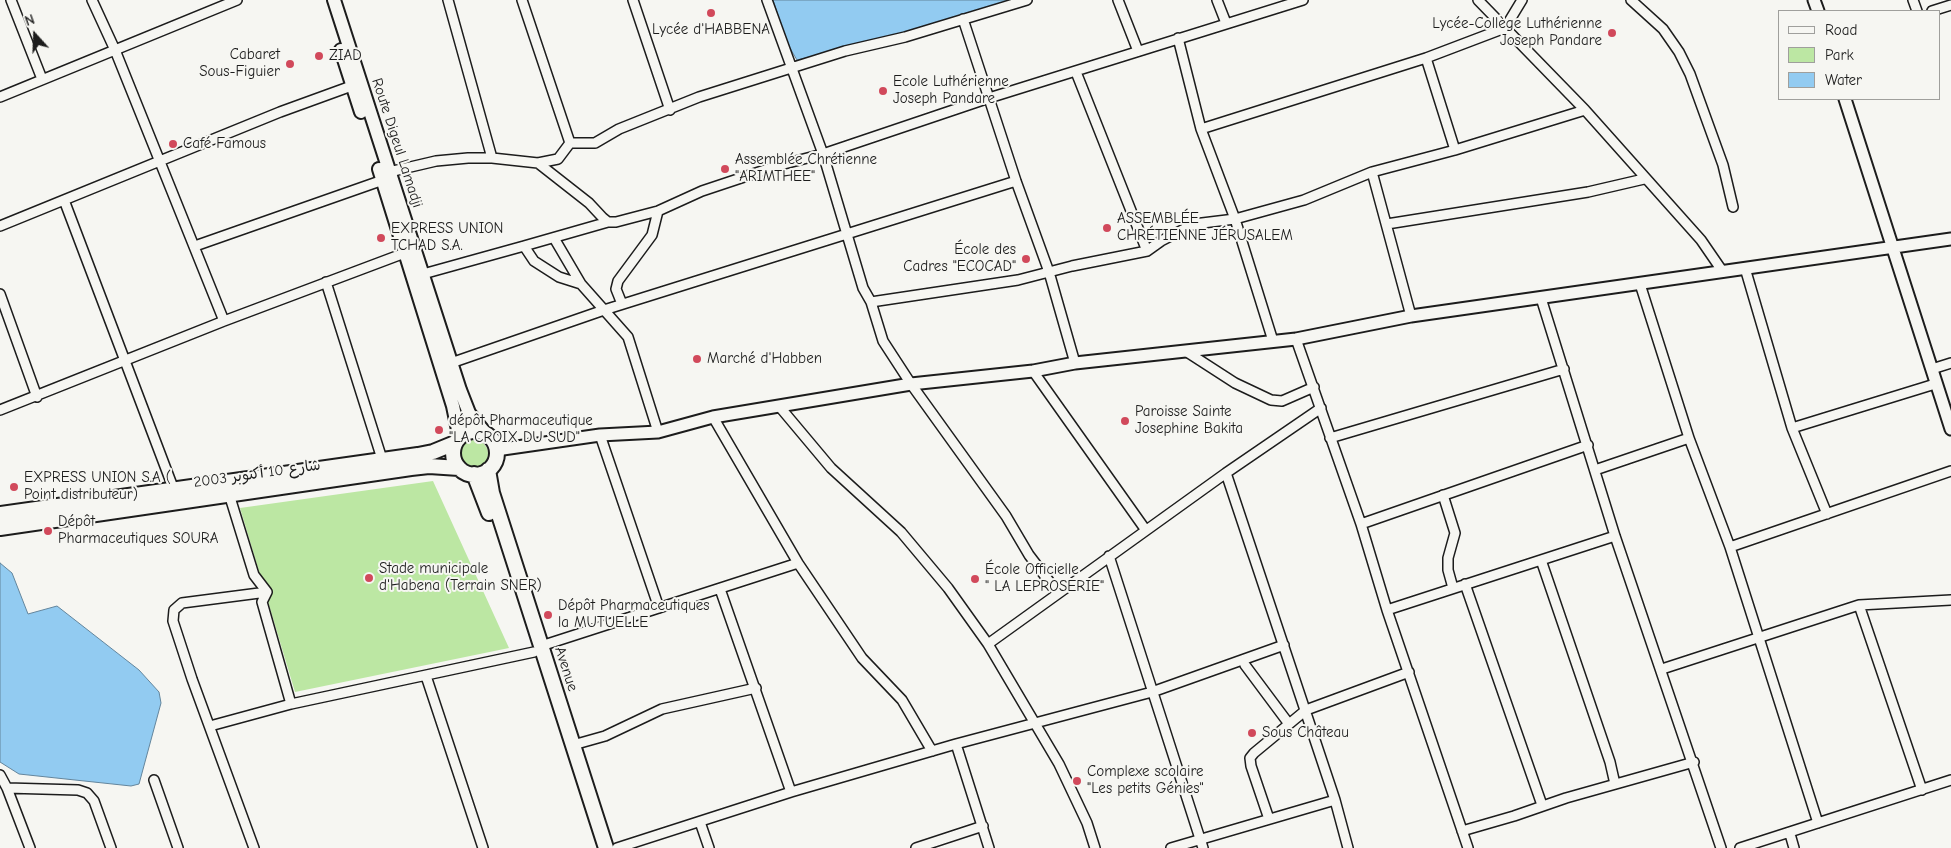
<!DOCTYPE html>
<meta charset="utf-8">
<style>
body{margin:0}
#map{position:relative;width:1951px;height:848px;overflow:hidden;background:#f6f6f2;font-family:"Comic Neue",sans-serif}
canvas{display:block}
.legend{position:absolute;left:1778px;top:10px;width:162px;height:90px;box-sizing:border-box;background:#f6f6f2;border:1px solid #9f9f9c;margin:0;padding:6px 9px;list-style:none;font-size:15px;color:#1c1c1c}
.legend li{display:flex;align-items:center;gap:10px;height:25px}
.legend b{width:25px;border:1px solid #9f9f9c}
.north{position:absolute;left:10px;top:10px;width:50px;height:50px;-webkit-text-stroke:4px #f6f6f2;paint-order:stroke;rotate:340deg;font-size:14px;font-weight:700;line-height:20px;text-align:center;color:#1c1c1c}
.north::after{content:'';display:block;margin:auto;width:18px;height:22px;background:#1c1c1c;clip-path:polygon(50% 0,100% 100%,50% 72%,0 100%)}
</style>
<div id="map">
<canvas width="1951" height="848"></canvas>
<ul class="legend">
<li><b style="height:6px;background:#f6f6f2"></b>Road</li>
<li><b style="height:14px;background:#bce7a3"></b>Park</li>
<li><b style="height:14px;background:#92cbf1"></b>Water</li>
</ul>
<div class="north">N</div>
</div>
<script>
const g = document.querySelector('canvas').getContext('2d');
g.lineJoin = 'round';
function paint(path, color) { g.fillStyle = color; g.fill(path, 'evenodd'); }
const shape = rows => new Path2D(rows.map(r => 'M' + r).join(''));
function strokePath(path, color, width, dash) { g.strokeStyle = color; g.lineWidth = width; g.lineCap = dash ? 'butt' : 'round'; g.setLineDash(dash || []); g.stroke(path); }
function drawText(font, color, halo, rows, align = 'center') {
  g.font = font + ' "Comic Neue","Playpen Sans Arabic",sans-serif'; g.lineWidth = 4; g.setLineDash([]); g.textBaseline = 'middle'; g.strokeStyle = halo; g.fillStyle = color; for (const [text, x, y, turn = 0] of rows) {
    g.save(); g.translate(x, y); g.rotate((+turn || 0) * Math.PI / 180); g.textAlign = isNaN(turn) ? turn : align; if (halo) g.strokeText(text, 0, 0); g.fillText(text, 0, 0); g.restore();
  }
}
const green = shape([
 '460 454a14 14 0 1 1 28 0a14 14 0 1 1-28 0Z',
 [433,481,509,648,295,692,240,508]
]);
const water = shape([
 [773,0,1019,0,919,30,797,60,787,43,773,0],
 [0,563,12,573,28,614,57,606,139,670,159,692,161,703,139,784,131,786,19,774,0,762,0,563]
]);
const minor = shape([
 [11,0,42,79],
 [92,0,115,50,224,321],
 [448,0,492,158],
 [522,0,570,143],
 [633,0,670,110],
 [767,0,823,154,863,288,871,302,883,341,911,384,1006,516,1029,555,1058,593],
 [1118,0,1138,51],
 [1217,0,1226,23],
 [1478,0,1585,110,1701,240,1723,272],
 [1631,0,1663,29,1679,52,1690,74,1723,165,1733,207],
 [1913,0,1917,11],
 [1932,11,1951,5],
 [963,19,1016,181,1049,272,1075,363],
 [1178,38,1201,129,1235,219,1273,341],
 [1426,58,1455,150],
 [1076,72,1147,251],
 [0,97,237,0],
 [1201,129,1426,58,1505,28,1522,0],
 [570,143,595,143,619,129,699,97,845,51,905,37,1027,0],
 [538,163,589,203,603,218,608,222,616,222,658,211,702,191,780,165,823,154,989,98,1303,0],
 [389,172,436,161,468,158,492,158,538,163,558,159,570,143],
 [1372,172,1411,316],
 [64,200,174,490],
 [1387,224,1588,192,1644,179],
 [0,226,280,112,357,84],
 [554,238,581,284],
 [195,246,383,180],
 [524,246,608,222],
 [1745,268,1792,428,1827,514],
 [423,274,524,246,534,261,559,277,581,284,628,337,658,432],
 [326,282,382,459],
 [1640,284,1689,438,1730,547,1818,823],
 [0,294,37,397],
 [1541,298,1615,536,1721,848],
 [871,302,1018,280,1072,266,1147,251,1161,241,1194,224,1235,219,1304,200,1372,172,1455,150,1585,110],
 [622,304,616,289,618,281,652,235,658,211],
 [1296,339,1361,524,1387,610,1468,848],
 [1187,352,1235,383,1271,400,1282,401,1314,387],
 [451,363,604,310,1016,181],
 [1932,369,1951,363],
 [1033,371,1145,529],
 [779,406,831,468,901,532,948,588,988,644,1059,764,1087,823,1095,848],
 [0,410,224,321,410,251],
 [713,417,798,563,862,658,902,700,932,751],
 [1792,428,1935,384],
 [600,435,659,608],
 [1330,438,1564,369],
 [1595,470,1689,438],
 [1226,473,1321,408],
 [229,494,254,575,267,592,262,602,291,704],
 [1443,495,1455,533,1448,558,1448,570,1453,588],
 [1361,524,1588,445],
 [1730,547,1951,471],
 [1109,556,1203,848],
 [1541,560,1610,762,1615,784],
 [1465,584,1542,805],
 [720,589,791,792],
 [1859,605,1922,790],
 [1387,610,1615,536],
 [988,644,1226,473,1335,800,1348,848],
 [541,646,798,563],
 [1245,665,1289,724],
 [1662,669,1859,605,1951,600],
 [426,676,483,848],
 [210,726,291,704,534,652],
 [956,744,989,848],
 [573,745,605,736,662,709,756,688],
 [0,775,7,788],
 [154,780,178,848],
 [1269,819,1251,766,1250,758,1254,753,1306,710,1409,672],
 [700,822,709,848],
 [1462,831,1514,816,1566,798,1694,762],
 [1790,834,1794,848],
 [30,848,7,788,78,790,87,793,94,801,111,848],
 [254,848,192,679,173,621,174,610,182,603,267,592],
 [617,848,791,792,956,744,1152,692,1284,645],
 [916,848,983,826],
 [1171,848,1335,800],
 [1740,848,1951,780]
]);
const tertiary = shape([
 [1814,0,1818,11],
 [1845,99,1951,429],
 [496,450,600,435,658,432,713,417,911,384,1033,371,1075,363,1296,339,1411,316,1951,239]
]);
const secondary = shape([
 [334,0,460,390,469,413,486,434],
 [341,50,361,112],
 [379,169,453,406,458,430,458,439]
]);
const trunk = shape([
 '453 453a22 22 0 1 1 44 0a22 22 0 1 1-44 0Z',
 [488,470,492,493,606,848],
 [474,474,489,513],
 [0,514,418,455,433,452,455,443],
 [0,528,411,468,429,466,459,468]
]);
const markers = [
 [711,13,5,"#d1495b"],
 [1612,33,5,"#d1495b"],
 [319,56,5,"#d1495b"],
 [290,64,5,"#d1495b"],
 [883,91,5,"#d1495b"],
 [173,144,5,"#d1495b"],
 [725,169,5,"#d1495b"],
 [1107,228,5,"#d1495b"],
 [381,238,5,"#d1495b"],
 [1026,259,5,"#d1495b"],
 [697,359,5,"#d1495b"],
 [1125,421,5,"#d1495b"],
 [439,430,5,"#d1495b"],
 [14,487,5,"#d1495b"],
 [48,531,5,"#d1495b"],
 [369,578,5,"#d1495b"],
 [975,579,5,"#d1495b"],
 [548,615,5,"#d1495b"],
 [1252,733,5,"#d1495b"],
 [1077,781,5,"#d1495b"]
];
const poiNames = [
 ["Lycée-Collège Luthérienne",1602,24,"right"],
 ["Joseph Pandare",1602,41,"right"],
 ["Lycée d'HABBENA",711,30,"center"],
 ["Cabaret",280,55,"right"],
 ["Sous-Figuier",280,72,"right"],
 ["ZIAD",329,56],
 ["Ecole Luthérienne",893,82],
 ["Joseph Pandare",893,99],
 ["Café Famous",183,144],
 ["Assemblée Chrétienne",735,160],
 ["\"ARIMTHEE\"",735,177],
 ["ASSEMBLÉE",1117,219],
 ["CHRÉTIENNE JÉRUSALEM",1117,236],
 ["EXPRESS UNION",391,229],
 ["TCHAD S.A.",391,246],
 ["École des",1016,250,"right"],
 ["Cadres \"ECOCAD\"",1016,267,"right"],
 ["Marché d'Habben",707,359],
 ["Paroisse Sainte",1135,412],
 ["Josephine Bakita",1135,429],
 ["dépôt Pharmaceutique",449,421],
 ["\"LA CROIX DU SUD\"",449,438],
 ["EXPRESS UNION S.A (",24,478],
 ["Point distributeur)",24,495],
 ["Dépôt",58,522],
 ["Pharmaceutiques SOURA",58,539],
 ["Stade municipale",379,569],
 ["d'Habena (Terrain SNER)",379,586],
 ["École Officielle",985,570],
 ["\" LA LEPROSERIE\"",985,587],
 ["Dépôt Pharmaceutiques",558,606],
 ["la MUTUELLE",558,623],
 ["Sous Château",1262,733],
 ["Complexe scolaire",1087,772],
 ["\"Les petits Génies\"",1087,789]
];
const streetNames = [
 ["Route Digeul Lamadji",397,143,72],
 ["شارع 10 أكتوبر 2003",257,474,-8],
 ["Avenue",566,669,72]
];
paint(green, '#bce7a3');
paint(water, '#92cbf1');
strokePath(water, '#63859c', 1);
strokePath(minor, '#1c1c1c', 12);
strokePath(tertiary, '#1c1c1c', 15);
strokePath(secondary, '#1c1c1c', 16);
strokePath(trunk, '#1c1c1c', 18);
strokePath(minor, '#f6f6f2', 9);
strokePath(tertiary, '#f6f6f2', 11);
strokePath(secondary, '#f6f6f2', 12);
strokePath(trunk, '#f6f6f2', 14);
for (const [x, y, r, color] of markers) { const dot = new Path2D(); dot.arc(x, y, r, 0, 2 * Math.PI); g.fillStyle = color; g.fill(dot); strokePath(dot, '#f6f6f2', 2); }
drawText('15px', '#1c1c1c', '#f6f6f2', poiNames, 'left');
drawText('15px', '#1c1c1c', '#f6f6f2', streetNames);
</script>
